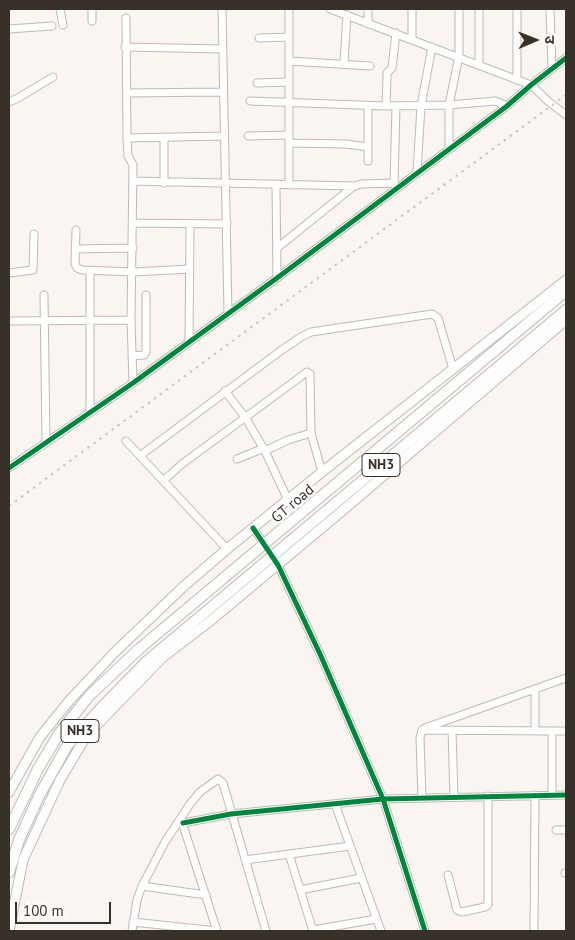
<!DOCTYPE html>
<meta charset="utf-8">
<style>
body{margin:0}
#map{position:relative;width:575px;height:940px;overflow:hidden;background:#faf5f0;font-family:"PT Sans","Noto Sans Devanagari",sans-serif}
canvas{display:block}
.frame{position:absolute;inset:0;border:10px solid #383129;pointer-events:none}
.north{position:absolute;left:510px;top:15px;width:50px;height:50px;-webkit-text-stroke:4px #fff;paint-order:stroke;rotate:89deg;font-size:14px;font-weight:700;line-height:20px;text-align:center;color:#383129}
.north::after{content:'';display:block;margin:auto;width:18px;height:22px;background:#383129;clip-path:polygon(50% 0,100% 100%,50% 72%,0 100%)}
.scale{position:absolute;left:15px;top:902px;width:96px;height:22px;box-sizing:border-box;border:2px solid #383129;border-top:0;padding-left:6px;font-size:15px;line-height:18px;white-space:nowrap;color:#383129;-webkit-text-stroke:4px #fff;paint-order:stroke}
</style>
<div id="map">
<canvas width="575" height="940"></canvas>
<div class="frame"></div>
<div class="north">उ</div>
<div class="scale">100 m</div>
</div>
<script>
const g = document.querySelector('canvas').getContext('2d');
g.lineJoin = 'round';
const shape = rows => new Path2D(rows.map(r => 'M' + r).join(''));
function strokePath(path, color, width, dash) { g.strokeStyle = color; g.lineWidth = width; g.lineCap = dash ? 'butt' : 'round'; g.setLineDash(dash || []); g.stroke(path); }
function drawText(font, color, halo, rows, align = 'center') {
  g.font = font + ' "PT Sans",sans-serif'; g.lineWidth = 5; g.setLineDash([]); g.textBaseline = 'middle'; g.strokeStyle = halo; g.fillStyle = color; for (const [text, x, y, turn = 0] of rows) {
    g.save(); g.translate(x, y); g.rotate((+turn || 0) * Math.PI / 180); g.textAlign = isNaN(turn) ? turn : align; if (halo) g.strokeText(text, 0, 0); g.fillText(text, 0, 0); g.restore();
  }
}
const minor = shape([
 [60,9,63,25],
 [92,9,92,21],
 [222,9,228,313],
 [330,9,531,85,549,102,566,115],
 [517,9,517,80],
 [550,9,552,68],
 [126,18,127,138,128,156,133,165,131,320,133,383],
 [368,24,368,9],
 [9,29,52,26],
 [259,38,288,37],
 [412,39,412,9],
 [125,47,222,49],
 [289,61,370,66],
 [344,63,347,15],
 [479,65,479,9],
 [257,83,289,82],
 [127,93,223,92],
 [250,101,386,106,449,105,495,101,507,106],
 [9,102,18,98,53,77],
 [386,106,387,77,387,73,392,68,396,33],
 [248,136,288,135],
 [127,138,224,136],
 [289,143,346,144,368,147],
 [449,149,449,105,459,56,459,9],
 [368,161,368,106],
 [417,172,421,106,432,47],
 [133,181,355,186,361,184,394,183,396,106],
 [164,183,164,138],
 [276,185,277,278],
 [289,185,289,9],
 [133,223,227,224],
 [76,230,75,264,77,268,82,270,133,272,190,269],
 [277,248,354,186],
 [75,249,133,248],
 [90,271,90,411],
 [9,273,33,270,34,234],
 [44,295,46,443],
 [9,321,131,320],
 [189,342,190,224],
 [132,356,144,355,146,352,146,295],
 [225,391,245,417,265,451,288,500],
 [126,441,227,549],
 [265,451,288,440,311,433],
 [141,455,279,352,301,337,311,332,432,314,438,318,453,369],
 [237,459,264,448],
 [9,468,133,383,277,278,507,106,531,85,566,58],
 [163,481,182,464,307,372,310,374,311,433,322,472],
 [253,528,260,538],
 [276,561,320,654,383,799,425,931],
 [535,689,535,731],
 [422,730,552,731],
 [452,730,454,797],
 [552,795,552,731,566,731],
 [422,798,420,738,422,730,425,728,566,678],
 [335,804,381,931],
 [183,823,231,814,383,799,566,795],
 [556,830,566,830],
 [289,854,313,931],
 [245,860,350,846],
 [565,873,566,873],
 [448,875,457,910,462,912,485,907,488,905,488,796],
 [142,886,206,895],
 [300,890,361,878],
 [133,922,217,931,181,819],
 [313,930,376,919],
 [132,931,137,900,142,886,165,842,190,804,200,792,218,779,223,783,266,931],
 [534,931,535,795]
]);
const major = shape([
 [9,792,40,737,69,701,115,652,183,587,227,549,322,472,566,280],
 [9,931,23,860,60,780,87,735,162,658,209,622,342,511,566,320]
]);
const highway = shape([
 [9,829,38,769,58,735,89,696,139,649,566,291],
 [9,872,19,840,39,796,67,746,100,709,147,661,566,310]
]);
const rail = shape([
 [9,506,566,95]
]);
const cycleway = shape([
 [9,468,133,383,277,278,507,106,531,85,566,58],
 [253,528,278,565,320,654,383,799,425,931],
 [183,823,231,814,383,799,566,795]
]);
const shields = [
 [381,465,38],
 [80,731,38]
];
const shieldNames = [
 ["NH3",381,465],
 ["NH3",80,731]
];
const streetNames = [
 ["GT road",293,504,-40]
];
strokePath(minor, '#bfbab4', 9);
strokePath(major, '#bfbab4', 11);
strokePath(highway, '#bfbab4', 12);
strokePath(minor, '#fefefd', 7);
strokePath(major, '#fefefd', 9);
strokePath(highway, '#fefefd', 10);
strokePath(rail, '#c6c5c3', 2, [2.5, 5]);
strokePath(cycleway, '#00873e', 5);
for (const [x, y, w] of shields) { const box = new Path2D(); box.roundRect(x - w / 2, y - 11.5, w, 23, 4); g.fillStyle = '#fff'; g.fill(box); strokePath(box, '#383129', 1); }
drawText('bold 14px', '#383129', null, shieldNames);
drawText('15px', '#383129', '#fff', streetNames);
</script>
